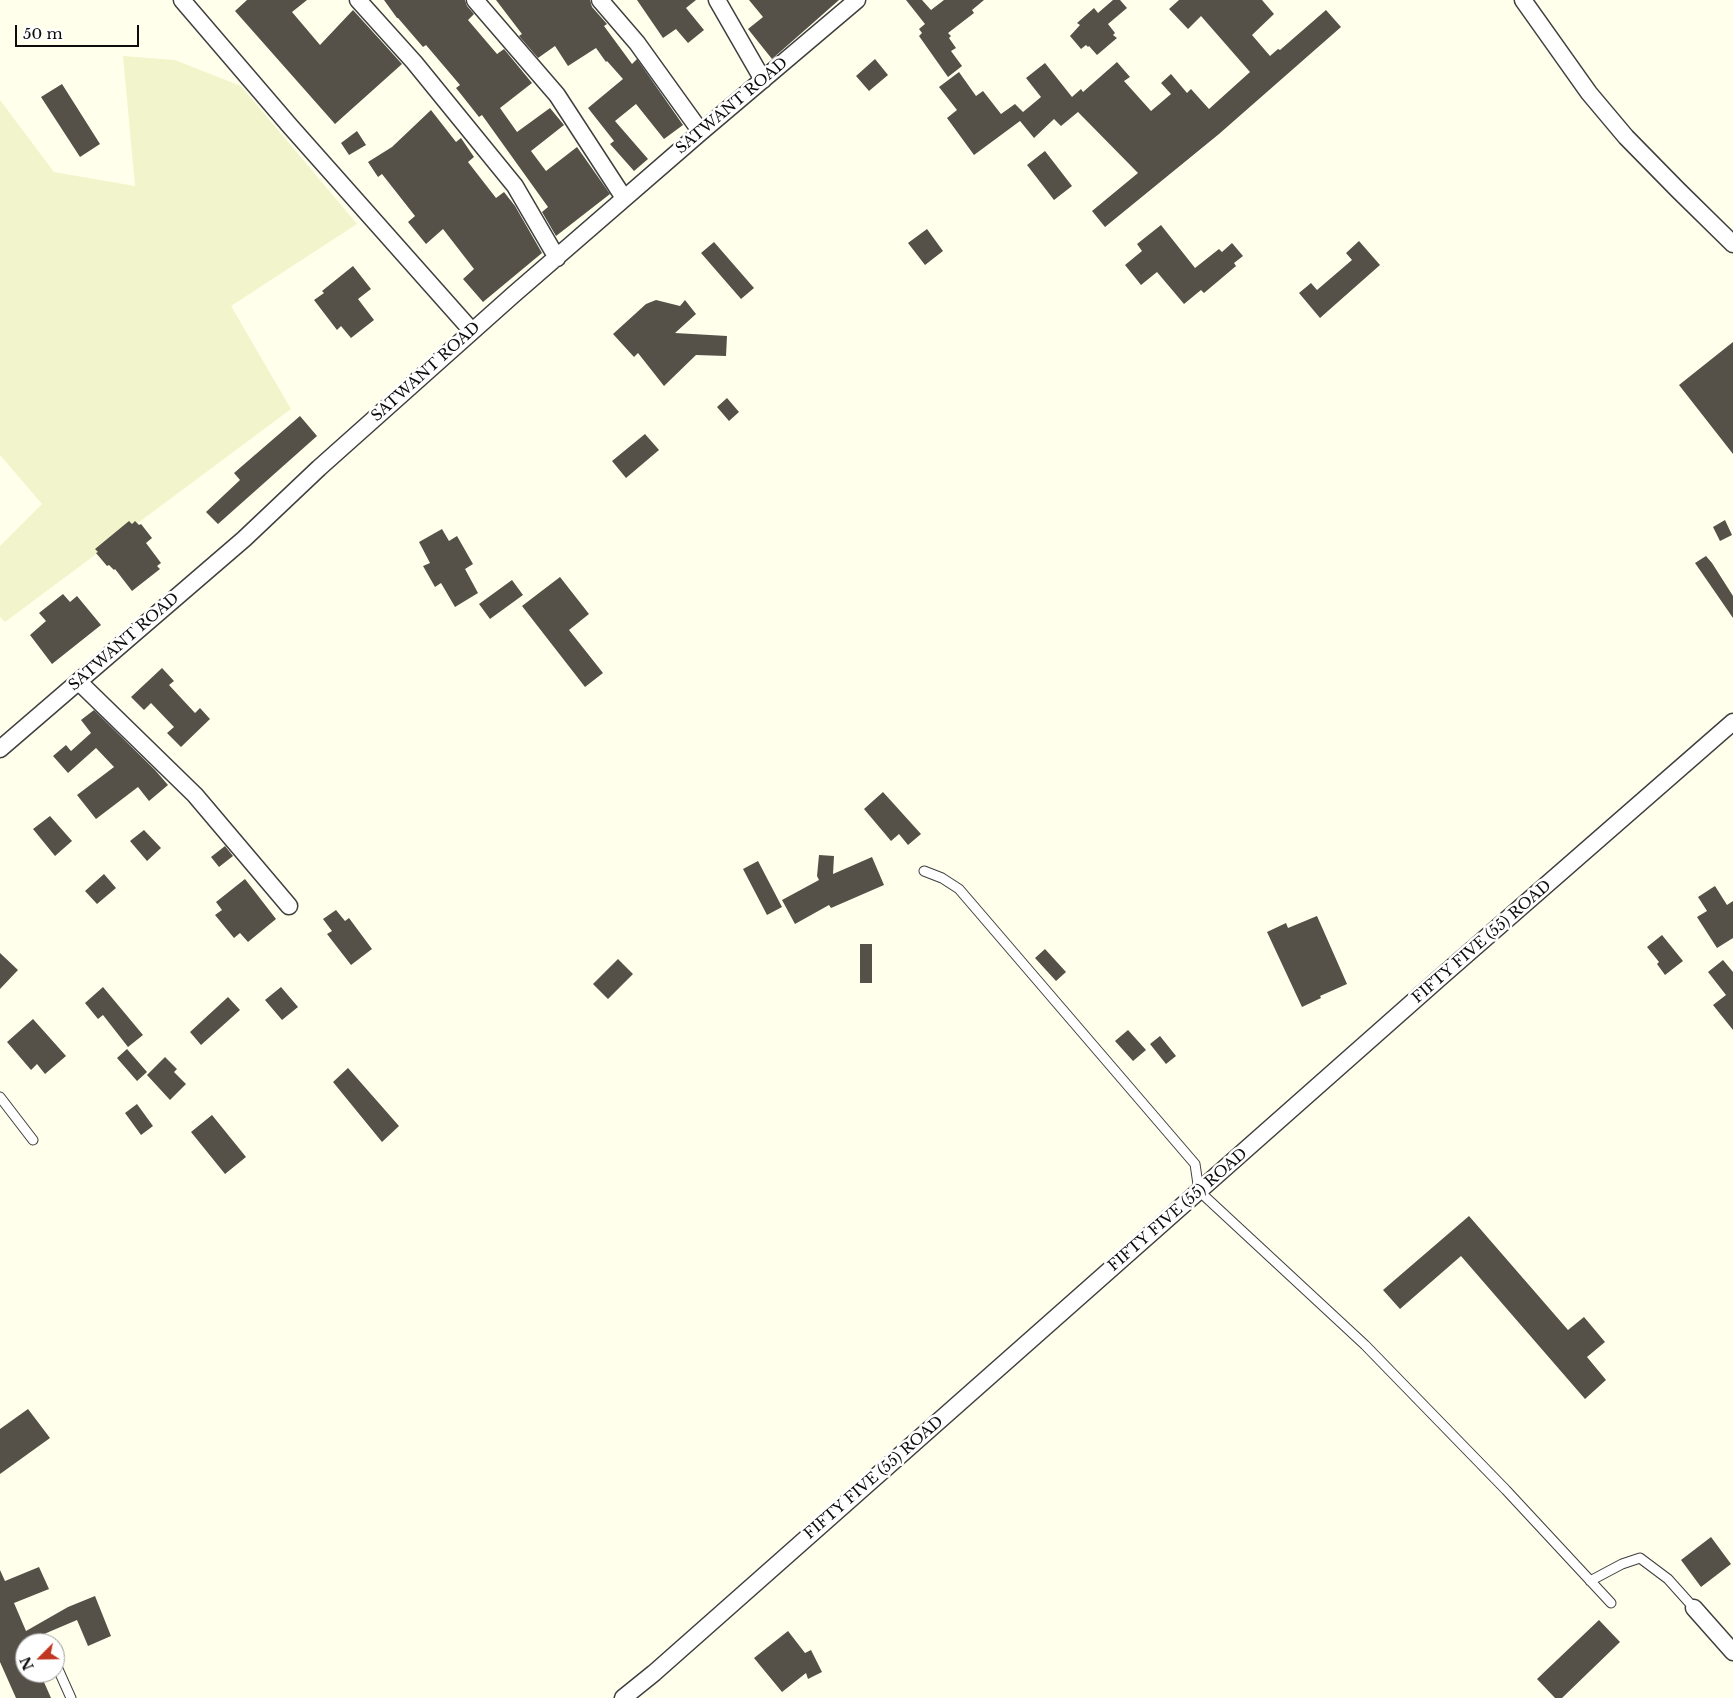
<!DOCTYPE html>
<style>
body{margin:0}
#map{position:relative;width:1733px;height:1698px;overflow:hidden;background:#ffffec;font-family:"Libre Baskerville",serif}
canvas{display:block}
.north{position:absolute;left:15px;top:1633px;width:50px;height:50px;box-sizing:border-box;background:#fff;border:1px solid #9e9e9e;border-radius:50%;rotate:247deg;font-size:14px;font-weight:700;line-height:20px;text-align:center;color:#0c0c0c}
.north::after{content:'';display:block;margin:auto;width:18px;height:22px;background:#c03621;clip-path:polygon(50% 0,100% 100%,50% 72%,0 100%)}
.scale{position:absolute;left:15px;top:25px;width:124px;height:22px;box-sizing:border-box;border:2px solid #0c0c0c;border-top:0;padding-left:6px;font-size:15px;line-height:18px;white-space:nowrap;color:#0c0c0c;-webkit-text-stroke:4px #fff;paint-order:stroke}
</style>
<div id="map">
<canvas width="1733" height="1698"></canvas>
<div class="north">N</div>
<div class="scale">50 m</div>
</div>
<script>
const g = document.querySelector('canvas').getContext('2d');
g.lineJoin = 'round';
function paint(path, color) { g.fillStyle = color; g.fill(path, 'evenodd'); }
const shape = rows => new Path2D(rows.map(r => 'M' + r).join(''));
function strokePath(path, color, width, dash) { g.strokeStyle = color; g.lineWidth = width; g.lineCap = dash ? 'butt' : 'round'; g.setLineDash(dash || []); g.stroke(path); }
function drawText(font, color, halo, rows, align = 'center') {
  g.font = font + ' "Libre Baskerville",serif'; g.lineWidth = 5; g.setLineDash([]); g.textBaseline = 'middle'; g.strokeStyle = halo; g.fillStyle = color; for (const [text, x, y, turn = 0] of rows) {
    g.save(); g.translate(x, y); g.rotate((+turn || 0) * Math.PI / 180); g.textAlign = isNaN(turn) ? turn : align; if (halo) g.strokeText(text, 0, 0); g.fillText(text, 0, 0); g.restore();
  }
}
const farmland = shape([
 [123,56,175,60,241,86,357,224,231,306,291,409,5,622,0,617,0,546,42,504,0,455,0,100,54,172,135,186]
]);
const building = shape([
 [247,0,307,0,292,12,320,45,353,10,402,64,335,124,235,11],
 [384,0,465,0,467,6,474,14,468,20,497,54,504,49,532,83,500,108,517,132,550,108,564,125,531,151,546,171,577,147,610,194,556,236,542,212,548,207,482,115,479,117,456,88,460,85,426,45,423,47,398,18,397,18],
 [496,0,590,0,592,7,607,24,604,26,632,64,637,59,683,125,664,139,636,104,615,121,648,159,634,171,610,144,614,141,588,108,623,79,607,61,606,62,596,48,568,66,555,46,538,58,519,36,522,34],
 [637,0,696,0,686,8,704,30,688,43,676,29,663,38],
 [749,0,839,0,772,59,748,29,763,17],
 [906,0,922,0,931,10,944,0,984,0,972,10,974,13,948,33,951,36,949,38,956,48,951,51,962,66,948,77,919,36,922,33,919,29,925,24],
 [1113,0,1120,0,1127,8,1108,24,1115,33,1113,35,1117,38,1097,55,1089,46,1088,47,1086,45,1081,49,1070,36,1080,25,1077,23,1094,8,1098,13],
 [1179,0,1262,0,1274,14,1252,35,1270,56,1278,49,1280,50,1326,10,1341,27,1219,134,1105,227,1092,211,1138,173,1078,112,1061,126,1054,119,1034,138,1020,121,974,155,947,118,957,110,939,87,959,72,976,96,983,91,1001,114,1015,104,1023,112,1041,97,1026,78,1045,63,1072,97,1081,89,1083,92,1117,62,1130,77,1124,81,1151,111,1171,94,1161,83,1171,74,1187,93,1191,89,1209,109,1250,72,1201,16,1188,29,1169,9],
 [875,59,888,75,869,91,856,76],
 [62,84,100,144,80,157,41,97],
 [431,110,456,142,461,138,474,157,468,162,496,198,504,192,515,206,542,253,483,302,463,279,474,269,443,229,426,244,408,222,415,216,382,174,378,177,368,162,392,147],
 [357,131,366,145,349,155,341,143],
 [1045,151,1072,186,1054,200,1027,165],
 [1161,225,1195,268,1219,249,1222,252,1232,243,1243,256,1234,263,1236,266,1204,293,1201,290,1184,304,1157,272,1141,285,1125,265,1142,251,1137,244],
 [927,229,943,251,925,265,908,243],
 [1359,241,1380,265,1320,318,1299,293,1311,283,1317,290,1352,260,1346,253],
 [714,242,754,288,741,299,701,253],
 [353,266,371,289,358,299,374,320,351,338,341,326,337,330,314,300,324,293,322,291],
 [656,300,680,306,685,300,696,314,675,333,727,336,726,356,696,355,664,386,638,353,634,357,613,334,646,304],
 [1733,342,1733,454,1679,385],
 [727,398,739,412,729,421,717,407],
 [300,416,317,436,218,524,206,512,240,480,234,473],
 [645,434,659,450,626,478,612,461],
 [1725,520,1732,535,1720,541,1713,527],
 [129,521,132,524,135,521,139,525,141,524,152,538,146,543,161,563,157,566,160,569,132,591,115,569,114,570,109,565,107,566,96,553,98,552,95,549],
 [442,529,449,541,457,536,473,564,465,569,478,593,455,607,441,583,435,587,423,566,430,563,419,542],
 [1706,556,1712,563,1733,596,1733,618,1695,563],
 [560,577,589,614,569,630,603,673,585,687,522,606],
 [512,580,523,595,490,619,479,604],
 [63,594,70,602,77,596,101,625,52,664,30,635,46,621,39,613],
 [162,668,174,681,169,685,195,713,200,708,210,719,181,747,167,733,174,727,151,703,144,710,131,697],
 [94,710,155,770,168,785,149,801,138,787,96,819,77,795,114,767,96,748,68,773,53,756,66,745,71,751,91,733,81,720],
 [883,792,921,834,908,845,899,834,891,841,864,809],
 [50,816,72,841,55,856,33,829],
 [144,830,161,848,147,861,130,841],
 [225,846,233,856,219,867,211,857],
 [819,855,834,856,833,874,872,857,884,885,831,908,829,905,795,924,782,900,819,880,817,876],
 [758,861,782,907,767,915,743,869],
 [104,874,116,888,97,904,85,891],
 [245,879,276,919,248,942,240,933,234,938,215,915,222,910,216,902],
 [1715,886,1727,905,1733,901,1733,938,1717,948,1697,917,1707,911,1698,897],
 [336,910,345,921,349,918,372,949,351,965,327,934,332,931,323,919],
 [1317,916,1347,984,1320,996,1321,998,1302,1007,1267,932,1286,923,1288,928],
 [1662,935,1683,961,1665,975,1657,964,1659,962,1647,947],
 [860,944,872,944,872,983,860,983],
 [1045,949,1066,972,1056,981,1035,958],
 [0,953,18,970,0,989],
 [618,959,633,974,608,999,593,984],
 [1723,960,1733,972,1733,1030,1713,1005,1726,995,1708,972],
 [103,987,143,1035,128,1047,103,1015,98,1019,85,1003],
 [281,987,298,1007,282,1020,265,1000],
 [228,997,240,1010,201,1045,190,1032],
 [33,1019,66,1056,45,1074,37,1064,31,1070,7,1042],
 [1128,1030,1146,1050,1133,1061,1115,1041],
 [1160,1036,1176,1056,1166,1064,1150,1044],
 [127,1049,147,1072,137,1081,117,1058],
 [165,1057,177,1069,174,1072,186,1084,170,1100,147,1075],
 [348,1068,399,1126,382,1142,333,1082],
 [137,1104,153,1126,141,1135,125,1113],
 [212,1115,246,1157,225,1174,191,1132],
 [1469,1216,1568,1330,1584,1317,1605,1342,1587,1357,1606,1380,1585,1399,1461,1256,1400,1309,1383,1290],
 [28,1409,50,1438,0,1474,0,1429],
 [1711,1537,1731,1564,1701,1587,1681,1560],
 [39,1567,49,1589,14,1603,26,1631,68,1607,95,1596,111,1636,88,1646,77,1620,30,1640,31,1643,25,1643,25,1673,40,1673,51,1698,16,1698,0,1662,0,1570,5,1581],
 [1599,1620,1620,1642,1562,1698,1555,1698,1537,1679],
 [788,1631,805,1653,811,1650,822,1672,808,1679,806,1673,782,1692,754,1658]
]);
const lane = shape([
 [924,871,942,878,959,889,1195,1164,1199,1191,1365,1345,1506,1490,1611,1603],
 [0,1097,33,1140],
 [1590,1581,1622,1564,1640,1558,1668,1579,1694,1608],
 [58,1669,71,1698]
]);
const street = shape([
 [182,0,290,126,472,331],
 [358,0,414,62,515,186,557,258],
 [475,0,557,95,624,198],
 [600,0,637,43,701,132],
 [717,0,763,80],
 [1523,0,1589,93,1626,137,1678,190,1733,244],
 [79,682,195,795,289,906],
 [0,749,244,539,319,468,513,295,701,132,857,0],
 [1694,1608,1733,1652],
 [623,1698,654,1673,1442,976,1733,722]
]);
const streetNames = [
 ["SATWANT ROAD",732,106,-40],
 ["SATWANT ROAD",426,372,-42],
 ["SATWANT ROAD",124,642,-41],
 ["FIFTY FIVE (55) ROAD",1482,942,-41],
 ["FIFTY FIVE (55) ROAD",1178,1210,-41],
 ["FIFTY FIVE (55) ROAD",874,1478,-41]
];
paint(farmland, '#f2f5cb');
paint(building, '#555048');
strokePath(lane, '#3f3f3f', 11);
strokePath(street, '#3f3f3f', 19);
strokePath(lane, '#fff', 9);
strokePath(street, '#fff', 16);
drawText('15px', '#0c0c0c', '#fff', streetNames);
</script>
